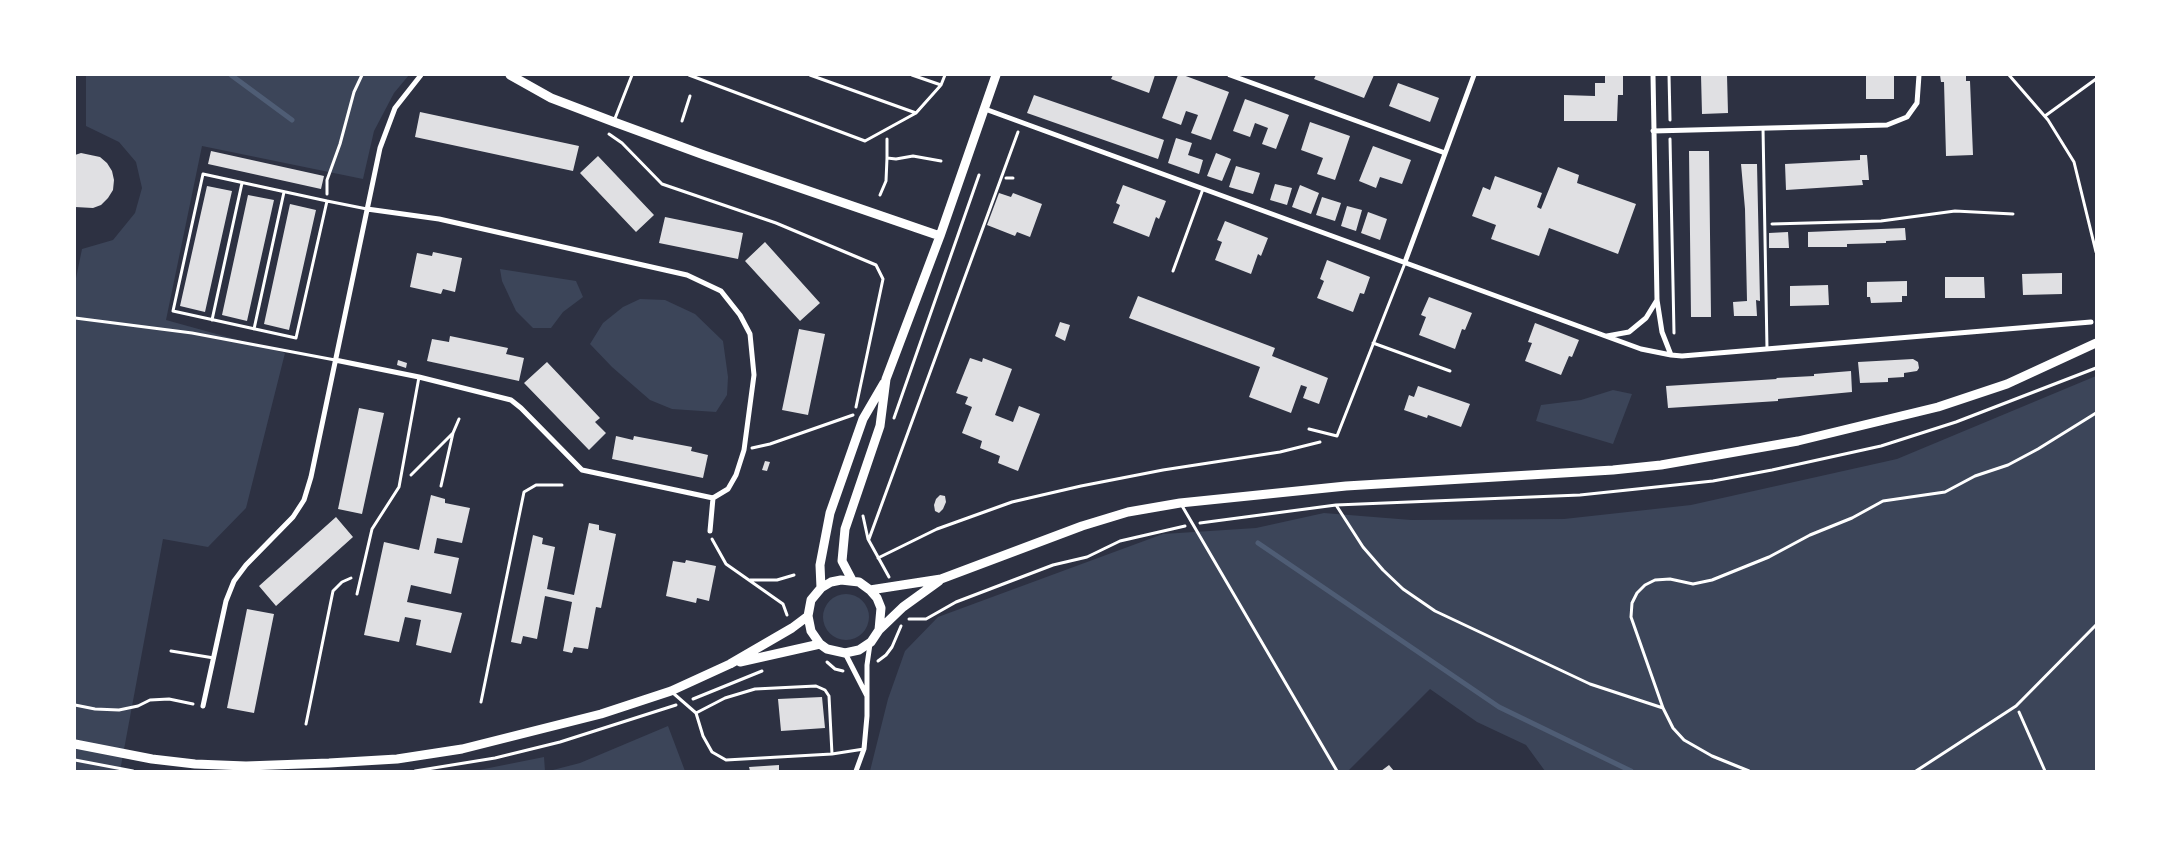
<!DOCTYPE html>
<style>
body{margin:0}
#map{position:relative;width:2171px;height:846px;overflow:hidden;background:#2d3142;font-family:"Asap Condensed",sans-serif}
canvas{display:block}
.frame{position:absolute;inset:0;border:76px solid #fff;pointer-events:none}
</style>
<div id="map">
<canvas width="2171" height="846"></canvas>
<div class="frame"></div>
</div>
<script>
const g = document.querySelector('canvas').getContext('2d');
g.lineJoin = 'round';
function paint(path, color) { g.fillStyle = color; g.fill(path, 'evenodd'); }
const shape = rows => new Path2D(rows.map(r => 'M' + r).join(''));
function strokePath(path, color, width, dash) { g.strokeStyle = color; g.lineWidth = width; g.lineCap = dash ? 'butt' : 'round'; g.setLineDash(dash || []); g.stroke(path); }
const green = shape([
 [86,75,409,75,394,93,374,131,363,179,202,146,166,320,285,353,246,508,208,547,163,539,120,771,75,771,75,283,82,249,113,240,135,213,142,188,136,162,119,142,86,126],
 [500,269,576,281,583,297,563,312,551,328,533,328,516,311,502,281],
 [640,299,665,300,695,314,723,341,728,377,727,395,716,412,672,409,650,400,612,367,590,344,603,323,623,307],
 [2096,376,2096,771,1545,771,1526,745,1477,722,1430,689,1348,771,870,771,888,699,905,651,938,617,1163,534,1256,528,1324,513,1411,520,1564,519,1691,505,1897,459],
 [1613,390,1632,394,1613,444,1536,421,1541,405,1581,400],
 '823 617a23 23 0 1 1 46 0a23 23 0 1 1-46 0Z',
 [668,726,685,771,549,771,580,763],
 [544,757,545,771,474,771]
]);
const stream = shape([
 [231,75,292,120],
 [1258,543,1499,707,1631,771]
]);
const building = shape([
 [1113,75,1155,75,1149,93,1111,79],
 [1178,75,1183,75,1229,92,1211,140,1191,133,1198,115,1186,111,1181,125,1162,118],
 [1316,75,1374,75,1364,98,1314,79],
 [1605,75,1623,75,1623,95,1618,95,1617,121,1564,121,1564,95,1595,96,1595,83,1605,83],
 [1701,75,1727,75,1728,113,1702,114],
 [1866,75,1894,75,1894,99,1866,99],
 [1940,75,1966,75,1966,81,1970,81,1973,155,1946,156,1944,82,1941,82],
 [1398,83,1439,98,1430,122,1389,106],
 [1034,95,1164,140,1158,159,1027,113],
 [1245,99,1289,115,1276,149,1262,144,1268,128,1255,123,1250,137,1233,131],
 [420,112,579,146,573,171,415,137],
 [1310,122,1350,136,1335,180,1317,174,1323,158,1301,150],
 [1176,138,1192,143,1188,155,1203,160,1199,174,1168,163],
 [1373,146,1411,160,1402,184,1380,177,1376,188,1359,181],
 [211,151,324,176,321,189,208,164],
 [1689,151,1709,151,1711,317,1691,317],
 [81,153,100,157,107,163,112,171,114,180,113,190,108,198,101,205,93,208,75,207,75,155],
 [1216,153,1231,159,1222,181,1207,176],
 [1860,155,1867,155,1869,180,1862,180,1863,185,1786,190,1785,164,1860,160],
 [598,156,654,215,636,232,580,173],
 [1741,164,1757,164,1760,301,1756,300,1757,316,1734,316,1733,302,1747,301,1745,209],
 [1236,166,1260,173,1253,194,1229,187],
 [1558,167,1579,175,1577,183,1636,204,1618,254,1549,228,1539,256,1491,239,1496,225,1472,216,1483,187,1490,190,1495,176,1542,193,1537,207,1541,209],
 [1275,184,1292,188,1287,205,1270,200],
 [1123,185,1166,201,1159,219,1156,217,1149,237,1113,223,1120,205,1116,203],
 [1300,185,1319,193,1311,214,1292,207],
 [207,186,232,191,205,312,180,306],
 [999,193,1011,197,1013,193,1042,204,1030,237,1017,232,1015,236,987,225],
 [248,195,274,200,247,321,222,315],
 [1322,197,1341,203,1335,221,1316,215],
 [290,204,316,210,289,330,264,324],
 [1347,206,1362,210,1356,231,1341,226],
 [1368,212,1387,219,1380,240,1361,233],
 [665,217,743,233,738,259,659,243],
 [1225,221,1268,238,1261,256,1258,254,1251,274,1215,260,1222,242,1217,240],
 [1905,228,1906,240,1886,241,1886,243,1847,244,1847,247,1808,247,1808,232],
 [1788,232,1789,248,1769,248,1769,233],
 [765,242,820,303,800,321,745,261],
 [433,252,462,258,455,292,443,289,441,294,410,287,417,253,432,256],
 [1327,260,1370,277,1364,294,1360,293,1353,312,1317,298,1324,281,1320,279],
 [2062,273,2062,294,2023,295,2022,274],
 [1945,277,1984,277,1985,298,1945,298],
 [1907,281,1907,296,1902,296,1902,302,1871,303,1870,297,1867,297,1867,282],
 [1828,285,1829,305,1790,306,1790,286],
 [1138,296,1275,348,1272,356,1328,378,1319,404,1303,398,1307,387,1301,385,1291,413,1249,397,1260,367,1129,318],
 [1429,297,1472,313,1465,330,1462,329,1455,349,1419,335,1426,317,1421,315],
 [1060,322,1070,325,1065,341,1055,336],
 [1535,323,1579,340,1572,357,1569,356,1561,375,1525,361,1532,343,1528,342],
 [799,329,825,334,808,415,782,410],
 [450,336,508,348,506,354,524,358,519,381,427,361,432,339,449,342],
 [970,358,982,362,983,358,1012,369,995,415,1013,422,1019,406,1040,414,1018,471,998,463,1000,456,980,448,982,441,962,433,972,407,965,404,968,397,956,393],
 [1913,359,1918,362,1919,368,1917,371,1904,373,1904,377,1888,378,1888,382,1860,383,1858,362],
 [398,360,407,363,406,368,397,365],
 [547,362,600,418,595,422,606,433,589,450,524,383],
 [1851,371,1852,392,1778,399,1778,401,1668,408,1666,386,1777,379,1776,378,1814,376,1814,374],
 [1418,386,1470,404,1461,427,1428,415,1427,418,1404,410,1409,395,1414,397],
 [359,408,384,413,362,514,338,509],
 [616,436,633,440,634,436,692,447,691,451,708,455,703,478,612,459],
 [765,461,770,462,767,471,762,470],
 [431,495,445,499,445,503,470,508,462,543,437,538,434,553,459,558,451,594,411,585,407,602,462,613,451,653,416,645,421,620,405,617,399,642,364,635,384,542,419,550],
 [940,495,945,496,946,502,943,509,939,513,935,511,934,505,936,499],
 [336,517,353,537,276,606,259,586],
 [589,523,599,525,599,530,616,534,601,608,596,607,588,649,574,647,572,653,563,651,572,602,545,596,537,639,523,636,521,644,511,642,533,535,543,538,542,544,555,547,547,589,574,595],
 [686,560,716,566,709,601,697,598,696,603,666,596,673,561,685,563],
 [247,609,274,614,254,713,227,708],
 [822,697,825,728,781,731,778,699],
 [779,765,779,771,750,771,749,767],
 [1389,765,1394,771,1381,771]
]);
const path = shape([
 [1669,75,1670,120],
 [2009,75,2048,120,2074,162,2096,252],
 [2045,116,2096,79],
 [682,121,690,96],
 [609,134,622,143,662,184,776,223,876,265,883,279,856,407],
 [887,139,887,158,896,159,913,156,941,161],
 [1670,139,1674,333],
 [1006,178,1013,178],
 [327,194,327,180,340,144,354,92,362,75],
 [880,195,886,181,887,158],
 [1772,224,1881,221,1955,211,2013,214],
 [894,418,979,175],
 [752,448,770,444,853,415],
 [411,475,453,433],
 [441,486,453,433,459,419],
 [1336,505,1363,547,1383,570,1403,589,1435,611,1590,684,1663,708,1631,617,1632,603,1637,593,1645,585,1655,580,1670,579,1693,584,1712,580,1769,557,1810,535,1852,518,1883,501,1945,492,1975,476,2008,465,2038,449,2096,413],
 [863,516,868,539,889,577],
 [1200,523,1336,505,1580,495,1713,481,1772,470,1881,446,1956,422,2096,368],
 [712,539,726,564,783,604,787,615],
 [869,539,1018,132],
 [878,558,937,529,1012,502,1081,486,1163,470,1280,452,1320,442],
 [750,580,777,580,794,575],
 [909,619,926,619,956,602,1053,565,1087,557,1120,541,1185,526],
 [878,661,886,655,892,647,901,626],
 [827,662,835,669,843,671],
 [693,699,762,671],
 [481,702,524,492,536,485,562,485],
 [75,705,95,709,119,710,138,706,150,700,169,699,193,704],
 [1663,708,1673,728,1684,740,1712,756,1749,771],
 [2019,712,2045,771],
 [306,724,333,591,342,582,351,578],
 [75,760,133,771],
 [415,771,495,758,560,742,676,705]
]);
const service = shape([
 [689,75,865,141,916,113],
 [810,75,916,113,941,85,945,75],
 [912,75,941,85],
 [614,121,632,75],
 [1763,128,1767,349],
 [327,201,203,174,173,311,296,338,327,201,367,209],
 [1173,271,1203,189],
 [75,318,192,333,335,360],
 [212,320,242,183],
 [254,329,284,192],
 [1373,343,1450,371],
 [1309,429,1337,436,1405,263],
 [1181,504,1337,771],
 [357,594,372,529,399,487,419,377],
 [171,651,214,658],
 [673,693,696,713,703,736,712,752,726,760,832,754,864,749],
 [696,713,725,698,755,689,816,686,825,690,829,696,832,754],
 [1916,771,2016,706,2096,625]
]);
const minor = shape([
 [1230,75,1445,153],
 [1653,75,1657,300,1662,332,1671,355],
 [985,109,1641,349,1671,355,1682,356,2091,322],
 [1653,131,1887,125,1907,117,1917,103,1919,75],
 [367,209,439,219,687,275,721,291,740,315,750,334,754,375,744,450,736,475,728,489,713,498],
 [1405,262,1474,75],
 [1607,336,1629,332,1646,318,1657,300],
 [335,360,419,377,511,400,521,408,582,470,713,498,710,531],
 [845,653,867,696],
 [203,706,226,601,234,581,246,565,293,517,304,500,311,477,380,148,395,108,421,75],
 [856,771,864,749,867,716,867,665,870,644]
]);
const tertiary = shape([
 [510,75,551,98,614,122,704,155,940,236],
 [852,580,842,561,845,529,880,426,886,379,940,236,996,75],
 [821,588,820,565,830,513,863,419,884,383],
 [870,590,941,579,1082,526,1128,512,1180,503,1346,486,1613,470,1661,465,1798,441,1938,407,2007,384,2096,343],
 [879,630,881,608,877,598,870,590,859,582,841,580,831,582,821,588,811,600,808,616,811,631,820,644,827,649,845,653,859,650,871,642,879,630,903,607,939,581],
 [740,662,820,644],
 [75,744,152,759,195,764,246,766,329,763,397,759,462,749,601,714,671,691,730,664,792,628,808,616]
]);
paint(green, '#3c4559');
strokePath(stream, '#4f5d75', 5);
paint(building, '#e0e0e3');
strokePath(path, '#fff', 3);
strokePath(service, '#fff', 3);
strokePath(minor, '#fff', 5);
strokePath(tertiary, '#fff', 9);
</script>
